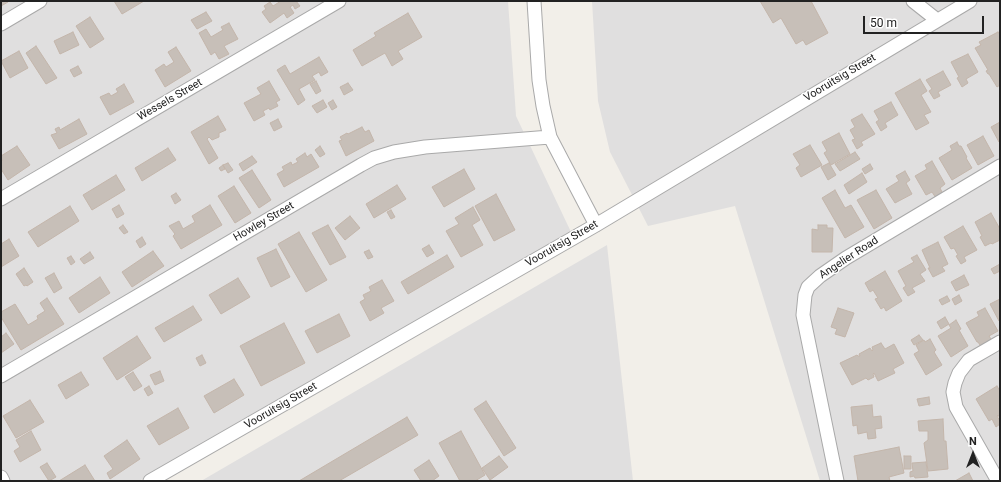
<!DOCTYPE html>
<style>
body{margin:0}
#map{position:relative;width:1001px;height:482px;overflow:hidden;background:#f2efe9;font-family:Roboto,sans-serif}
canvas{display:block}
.frame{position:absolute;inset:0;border:2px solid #222;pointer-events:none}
.north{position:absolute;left:953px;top:434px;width:40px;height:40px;-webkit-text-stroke:3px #fff;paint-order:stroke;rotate:0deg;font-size:11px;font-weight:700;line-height:16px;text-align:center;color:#222}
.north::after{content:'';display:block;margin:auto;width:14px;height:18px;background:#222;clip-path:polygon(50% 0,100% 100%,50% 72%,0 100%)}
.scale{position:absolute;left:863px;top:16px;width:121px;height:18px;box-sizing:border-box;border:2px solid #222;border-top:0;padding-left:5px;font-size:12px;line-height:14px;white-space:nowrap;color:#222;-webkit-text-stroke:3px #fff;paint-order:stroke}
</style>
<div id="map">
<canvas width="1001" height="482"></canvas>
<div class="frame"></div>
<div class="north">N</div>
<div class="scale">50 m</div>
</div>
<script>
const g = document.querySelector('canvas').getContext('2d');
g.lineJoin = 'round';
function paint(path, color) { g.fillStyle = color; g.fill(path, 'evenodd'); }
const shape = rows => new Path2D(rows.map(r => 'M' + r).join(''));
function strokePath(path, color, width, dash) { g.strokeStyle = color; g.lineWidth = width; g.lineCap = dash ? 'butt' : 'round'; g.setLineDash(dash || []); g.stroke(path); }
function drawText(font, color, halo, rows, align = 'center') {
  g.font = font + ' Roboto,sans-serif'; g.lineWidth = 3; g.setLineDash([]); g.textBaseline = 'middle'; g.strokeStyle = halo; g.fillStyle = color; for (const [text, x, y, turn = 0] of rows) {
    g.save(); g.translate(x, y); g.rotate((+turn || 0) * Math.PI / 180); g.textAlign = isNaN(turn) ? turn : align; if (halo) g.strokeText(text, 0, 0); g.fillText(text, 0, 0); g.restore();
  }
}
const residential = shape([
 [1,1,508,1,516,116,571,232,139,481,1,481],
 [592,1,1000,1,1000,481,820,481,735,206,648,226,610,152,598,101],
 [607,245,633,481,201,481]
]);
const building = shape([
 [1,1,7,1,8,2,1,6,1,1],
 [114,1,144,1,122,14,114,1],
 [281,1,296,1,300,6,295,9,293,5,290,7,294,13,287,18,284,13,270,23,262,12,266,9,264,6,270,2,273,6,281,1],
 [760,1,811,1,828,33,806,45,803,40,796,44,781,18,773,23,760,1],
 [206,12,212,21,197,29,191,20,206,12],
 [408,13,422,37,398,51,403,59,392,66,385,53,362,66,353,50,376,36,374,33,408,13],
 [90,17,104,39,90,48,76,26,90,17],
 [229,23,238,39,224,46,229,54,219,59,215,52,211,55,199,33,206,29,211,37,223,30,221,27,229,23],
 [73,32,79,45,60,54,54,41,73,32],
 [998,32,1000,35,1000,85,997,87,989,74,988,74,986,71,988,70,975,48,981,45,979,42,998,32],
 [36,46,57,78,46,84,26,53,36,46],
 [176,47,191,71,165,87,155,70,164,64,166,67,174,62,168,52,176,47],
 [19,51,28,68,10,78,1,61,19,51],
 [968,54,978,72,966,79,968,83,962,87,957,78,959,77,951,62,968,54],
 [319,57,328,72,321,76,319,72,312,76,315,80,299,89,305,100,298,105,277,70,285,65,290,74,319,57],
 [78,66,82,73,74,77,70,70,78,66],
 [943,71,951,85,938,92,940,96,934,99,929,91,932,89,926,80,943,71],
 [920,79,927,91,921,95,931,112,924,115,929,123,916,130,895,93,920,79],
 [269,81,280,100,276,102,278,106,270,110,269,108,263,111,265,115,254,121,244,103,261,94,257,88,269,81],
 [316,81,321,91,316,94,310,84,316,81],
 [348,83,353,90,344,95,340,87,348,83],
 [124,84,134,102,110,115,100,97,109,93,111,96,118,92,116,89,124,84],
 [323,100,327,107,317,113,312,106,323,100],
 [333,100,337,107,332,110,328,103,333,100],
 [891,102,898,115,885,123,887,127,881,131,876,122,879,120,874,111,891,102],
 [862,114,875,134,861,142,863,145,857,149,852,140,855,139,850,130,855,127,851,120,862,114],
 [218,116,226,130,219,133,219,137,212,140,209,137,207,139,218,158,209,164,191,132,218,116],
 [79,119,87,134,59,149,51,135,57,133,55,129,59,127,60,130,79,119],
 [278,119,282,127,274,131,270,123,278,119],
 [1000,122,1000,141,999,142,991,127,1000,122],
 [362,127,365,132,369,130,374,141,346,156,339,141,342,140,340,137,347,133,348,134,362,127],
 [839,133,850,154,831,165,824,153,827,151,822,142,839,133],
 [983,136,994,156,978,165,967,145,983,136],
 [957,142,959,146,961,146,967,157,966,158,972,168,952,180,939,158,952,150,950,146,957,142],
 [810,145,822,165,801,177,796,168,800,165,793,154,810,145],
 [17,146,30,165,8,180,1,169,1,161,2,161,1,156,17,146],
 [320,146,325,154,320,157,315,150,320,146],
 [168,148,176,160,142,181,135,168,168,148],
 [855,152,860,159,840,171,835,164,855,152],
 [305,153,307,157,311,154,319,167,284,187,277,174,284,170,282,167,291,162,292,165,298,162,296,159,305,153],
 [252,156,257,162,243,171,239,164,252,156],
 [932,161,945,184,940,188,943,194,936,198,932,192,926,195,915,176,927,169,925,165,932,161],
 [228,163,233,170,228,173,223,165,228,163],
 [829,163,836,175,828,180,821,167,829,163],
 [870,164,873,169,865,174,862,169,870,164],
 [223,165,225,169,221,171,219,168,223,165],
 [464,169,475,189,444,207,432,187,464,169],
 [252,170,271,200,259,208,239,178,252,170],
 [905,171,910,180,906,183,912,194,895,203,886,189,899,181,896,176,905,171],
 [862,173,867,182,849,194,844,185,862,173],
 [116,175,125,190,92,210,83,195,116,175],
 [397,185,406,199,374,218,366,204,397,185],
 [234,186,251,213,235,223,218,196,234,186],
 [835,190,845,208,851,205,864,227,845,238,822,198,835,190],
 [876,190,892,218,874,229,857,200,876,190],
 [176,193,181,200,175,204,171,196,176,193],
 [496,194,515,230,494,241,475,206,496,194],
 [119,205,124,214,117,218,112,209,119,205],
 [210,205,222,225,181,249,173,236,175,234,169,226,179,221,183,229,195,222,192,216,210,205],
 [70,206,79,221,38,247,28,232,70,206],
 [473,207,480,220,472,225,483,245,461,257,446,231,459,224,455,218,473,207],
 [391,210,395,217,391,219,387,212,391,210],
 [991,213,1000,229,1000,240,992,244,991,243,985,246,980,237,982,236,975,222,991,213],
 [350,216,360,228,345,240,335,228,350,216],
 [123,225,128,232,124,234,119,228,123,225],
 [328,225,346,257,330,265,312,233,328,225],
 [818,225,827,225,827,228,833,228,832,252,812,252,812,229,818,230,818,225],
 [963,226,977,250,964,257,966,261,961,264,956,256,958,255,954,248,951,249,944,237,963,226],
 [299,232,327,280,306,292,278,244,299,232],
 [142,237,146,244,140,248,136,241,142,237],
 [9,239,19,256,1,267,1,244,9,239],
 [938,242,948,264,942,267,945,271,933,277,928,268,930,268,922,250,938,242],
 [429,245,434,253,427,257,422,249,429,245],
 [276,249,290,277,271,287,257,258,276,249],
 [369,250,373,257,368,259,364,252,369,250],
 [153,251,164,266,132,287,122,272,153,251],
 [90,252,94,258,84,264,80,259,90,252],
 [447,255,454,267,408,294,401,282,447,255],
 [917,255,926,270,920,274,925,281,912,288,915,292,908,296,903,288,906,286,898,271,914,262,911,258,917,255],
 [71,256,75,262,71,265,67,258,71,256],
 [1000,264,1000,271,994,274,991,269,1000,264],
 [24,268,33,282,27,286,26,285,24,286,16,274,24,268],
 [885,271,902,301,886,311,884,307,881,309,875,299,878,298,873,290,870,292,865,283,885,271],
 [54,273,62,288,54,293,45,278,54,273],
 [964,275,969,285,956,291,951,282,964,275],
 [100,277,110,293,79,313,69,298,100,277],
 [238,278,250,297,221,314,209,295,238,278],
 [382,280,394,301,381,308,384,313,370,321,360,302,365,299,363,295,371,291,369,287,382,280],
 [959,295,962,301,955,305,952,299,959,295],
 [947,296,950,301,942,305,939,300,947,296],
 [47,298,64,324,21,350,1,317,1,312,15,304,28,325,38,319,37,316,45,311,40,303,47,298],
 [1000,299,1000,321,999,321,990,304,1000,299],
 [193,306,202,320,164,342,155,328,193,306],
 [838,308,854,313,845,337,835,334,837,329,831,327,838,308],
 [985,308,998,331,989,336,993,342,982,348,978,342,977,342,966,323,979,316,977,312,985,308],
 [339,314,350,336,317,353,305,331,339,314],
 [945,317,949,324,941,329,937,322,945,317],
 [956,320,961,329,959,330,968,346,951,357,938,336,951,328,949,325,956,320],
 [284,323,305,363,261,386,240,346,284,323],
 [6,333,14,344,1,353,1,337,6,333],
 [919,335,923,340,914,345,911,340,919,335],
 [137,336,151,358,117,380,103,358,137,336],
 [930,339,936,350,934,352,942,365,926,375,914,354,919,351,916,345,924,340,925,342,930,339],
 [881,343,885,349,894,344,904,363,893,369,895,373,878,381,874,373,873,374,874,377,868,380,866,378,852,385,840,363,857,355,858,356,860,356,859,354,870,348,872,351,873,350,872,347,881,343],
 [202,355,206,363,200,366,196,358,202,355],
 [160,371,164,381,155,385,150,375,160,371],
 [81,372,89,385,66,399,58,385,81,372],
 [133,372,142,386,134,391,125,377,133,372],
 [234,379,244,395,214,413,204,396,234,379],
 [149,386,153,393,148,396,144,389,149,386],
 [997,386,1000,391,1000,418,998,415,997,416,1000,421,1000,424,996,427,992,419,989,421,976,399,997,386],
 [929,397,930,404,919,406,917,399,929,397],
 [30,400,44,422,16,438,3,416,30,400],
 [486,401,516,448,504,456,474,409,486,401],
 [872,405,873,417,881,416,882,428,875,429,876,438,868,439,867,432,858,434,857,425,853,426,851,407,872,405],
 [178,408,189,428,159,445,147,426,178,408],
 [407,417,418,435,339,481,299,481,407,417],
 [943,419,944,441,946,441,948,469,928,471,924,443,928,440,928,431,919,431,918,421,943,419],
 [31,431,41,450,20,462,14,451,20,447,16,440,31,431],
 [461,431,485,475,475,481,460,481,439,443,461,431],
 [127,440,140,459,110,479,107,473,113,469,104,456,127,440],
 [899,447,904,473,889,477,890,481,858,481,854,456,899,447],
 [499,456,508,467,490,480,482,468,499,456],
 [904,456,911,456,911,469,904,469,904,456],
 [429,460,439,476,432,481,421,481,414,470,429,460],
 [926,462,928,477,915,478,914,476,910,477,910,472,913,471,912,463,926,462],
 [47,463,56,477,49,481,40,467,47,463],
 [85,465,95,481,59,481,85,465],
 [969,473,973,481,955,481,969,473]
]);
const minor = shape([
 [534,1,539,80,543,106,550,137,596,225],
 [913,1,937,20],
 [1,24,40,1],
 [1,199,339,1],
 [1,376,361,165,374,158,394,152,425,147,550,137],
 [1,477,3,481],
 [150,481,596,225,970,1],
 [837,481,803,315,805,295,808,287,820,276,846,258,1000,166],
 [998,481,956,407,953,392,955,383,959,373,969,360,1000,342]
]);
const streetNames = [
 ["Vooruitsig Street",840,78,-31],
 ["Wessels Street",170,100,-30],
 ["Howley Street",264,222,-30],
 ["Vooruitsig Street",562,244,-30],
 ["Angelier Road",849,258,-33],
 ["Vooruitsig Street",281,406,-30]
];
paint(residential, '#e0dfdf');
paint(building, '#c7bfb8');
strokePath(building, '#c4b6ab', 1);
strokePath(minor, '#a9a9a9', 15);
strokePath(minor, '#fff', 13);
drawText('11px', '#222', '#fff', streetNames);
</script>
